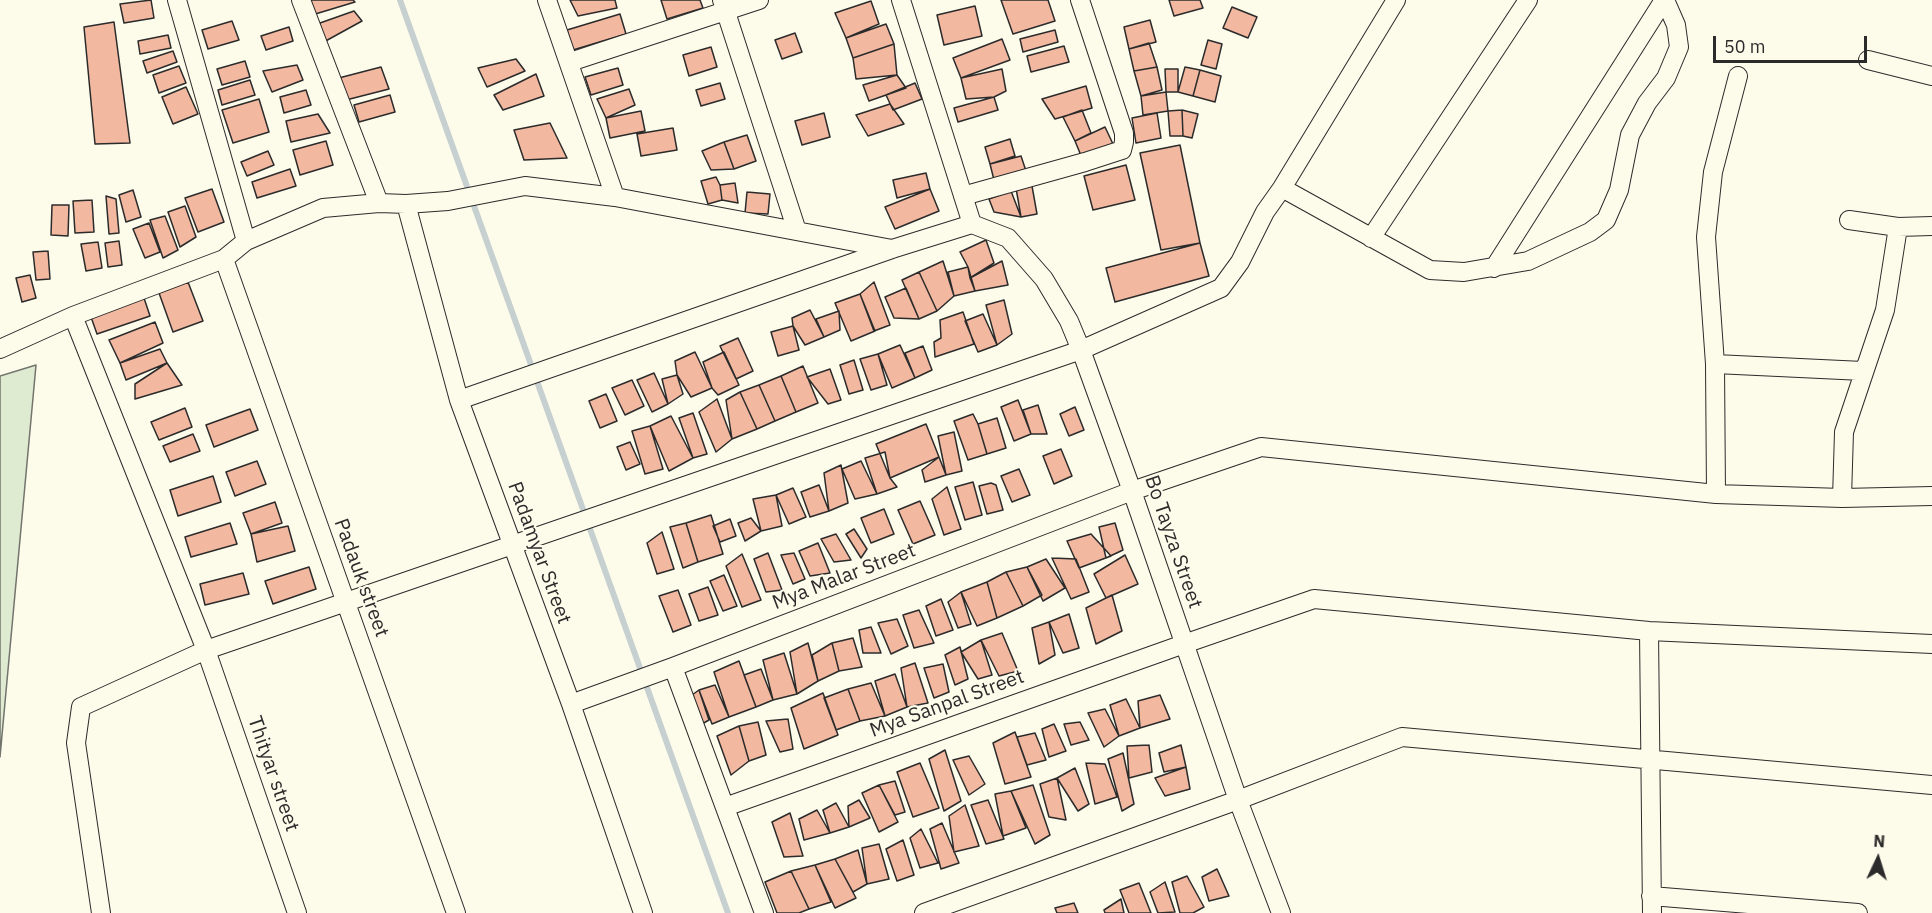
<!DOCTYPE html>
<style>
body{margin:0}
#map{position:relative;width:1932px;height:913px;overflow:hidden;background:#fdfbea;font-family:"IBM Plex Sans",sans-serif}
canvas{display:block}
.north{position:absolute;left:1848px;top:829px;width:60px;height:60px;-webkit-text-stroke:4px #fdfbea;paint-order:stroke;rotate:4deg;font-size:16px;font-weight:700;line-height:24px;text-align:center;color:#2b2b2b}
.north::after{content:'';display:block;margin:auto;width:21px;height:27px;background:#2b2b2b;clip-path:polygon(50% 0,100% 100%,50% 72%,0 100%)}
.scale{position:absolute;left:1713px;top:36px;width:154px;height:27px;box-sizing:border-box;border:3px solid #2b2b2b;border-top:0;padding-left:8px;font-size:18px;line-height:21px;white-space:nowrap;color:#2b2b2b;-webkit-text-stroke:4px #fdfbea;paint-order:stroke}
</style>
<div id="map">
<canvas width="1932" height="913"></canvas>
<div class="north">N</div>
<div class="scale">50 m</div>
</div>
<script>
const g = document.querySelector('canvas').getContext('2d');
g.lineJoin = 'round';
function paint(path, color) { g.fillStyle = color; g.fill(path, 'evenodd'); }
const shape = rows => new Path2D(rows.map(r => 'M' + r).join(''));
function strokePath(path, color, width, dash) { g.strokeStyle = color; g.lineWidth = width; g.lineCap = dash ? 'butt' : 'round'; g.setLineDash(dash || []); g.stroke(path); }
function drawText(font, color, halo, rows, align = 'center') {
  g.font = font + ' "IBM Plex Sans",sans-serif'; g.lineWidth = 4.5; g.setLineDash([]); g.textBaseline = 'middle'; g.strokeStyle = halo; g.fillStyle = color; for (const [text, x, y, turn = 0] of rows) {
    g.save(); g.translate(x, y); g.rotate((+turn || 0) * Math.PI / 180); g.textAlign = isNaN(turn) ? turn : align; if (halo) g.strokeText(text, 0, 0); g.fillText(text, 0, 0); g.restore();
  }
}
const green = shape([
 [36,365,0,757,0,376,36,365]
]);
const stream = shape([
 [400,0,728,913]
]);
const building = shape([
 [151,0,154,18,124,23,120,4,151,0],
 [308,0,353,0,355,2,312,15,308,0],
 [570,0,615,0,617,8,578,16,570,0],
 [661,0,700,0,703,8,667,19,661,0],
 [1001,0,1048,0,1055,21,1013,34,1001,0],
 [1169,0,1200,0,1203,8,1174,16,1169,0],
 [871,1,879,24,846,38,835,13,871,1],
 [975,6,982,36,944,45,937,15,975,6],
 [1232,7,1257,17,1248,38,1223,28,1232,7],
 [354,11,362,21,322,43,320,23,354,11],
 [620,14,626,34,573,50,567,30,620,14],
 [1150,20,1156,42,1129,49,1124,27,1150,20],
 [232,21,239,40,208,49,202,30,232,21],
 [114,22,130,143,95,144,84,27,114,22],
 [886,24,894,44,853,58,846,38,886,24],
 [289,27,293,41,266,50,261,36,289,27],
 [1055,30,1058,42,1023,52,1020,39,1055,30],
 [795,33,802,52,782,59,775,40,795,33],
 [168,35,171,48,140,54,138,41,168,35],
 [1002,39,1010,60,961,78,953,58,1002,39],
 [1208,40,1222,44,1216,69,1201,65,1208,40],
 [1149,43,1157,67,1134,71,1129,49,1149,43],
 [894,44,897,75,856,79,853,58,894,44],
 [1064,46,1069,62,1031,72,1027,56,1064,46],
 [711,47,717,67,689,76,683,55,711,47],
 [173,51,177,62,147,73,143,61,173,51],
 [516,59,525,71,487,87,478,68,516,59],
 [245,61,250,77,222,85,217,69,245,61],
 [297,65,303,80,272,92,263,71,297,65],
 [179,66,186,83,159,93,153,75,179,66],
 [381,67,389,89,346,100,335,79,381,67],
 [1157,67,1162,90,1141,96,1134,71,1157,67],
 [1185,67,1200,70,1193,96,1178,92,1185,67],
 [618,68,623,85,591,95,585,77,618,68],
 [1002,69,1006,91,994,97,966,99,961,78,1002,69],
 [1165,69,1178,69,1178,92,1166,92,1165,69],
 [1200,70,1221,76,1215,102,1193,96,1200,70],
 [536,74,544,96,503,110,494,95,536,74],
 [897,75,906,88,869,101,863,85,897,75],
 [250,80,255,95,222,105,218,90,250,80],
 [720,83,725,99,701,106,696,90,720,83],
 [915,83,922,99,893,110,886,95,915,83],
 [1086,86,1092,108,1055,119,1042,99,1086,86],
 [186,87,198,114,173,124,162,97,186,87],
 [629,89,635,105,606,118,597,99,629,89],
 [306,90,311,105,284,113,280,97,306,90],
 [1166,92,1168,111,1143,115,1141,96,1166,92],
 [390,95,395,112,359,122,354,105,390,95],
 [994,97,998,110,958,122,954,108,994,97],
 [259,99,269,132,233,143,222,110,259,99],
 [890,104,904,124,868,136,856,115,890,104],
 [1082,110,1091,133,1075,141,1063,117,1082,110],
 [1182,110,1183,136,1170,136,1168,111,1182,110],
 [1182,110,1198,114,1192,138,1183,136,1182,110],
 [641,111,645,131,610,138,606,118,641,111],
 [824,113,830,137,802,145,795,121,824,113],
 [1157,113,1161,138,1136,143,1132,118,1157,113],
 [318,114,330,133,291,142,286,121,318,114],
 [550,123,567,158,524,160,514,130,550,123],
 [1105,127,1113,144,1082,158,1075,141,1105,127],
 [673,128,677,150,641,156,637,134,673,128],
 [747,135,756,161,734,169,724,142,747,135],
 [1010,139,1015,156,990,164,985,147,1010,139],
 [326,141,333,165,300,175,293,150,326,141],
 [724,142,734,169,711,170,702,151,724,142],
 [1180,145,1200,243,1161,250,1140,153,1180,145],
 [268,151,274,165,247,176,241,162,268,151],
 [1021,156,1026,171,994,180,990,164,1021,156],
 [1126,165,1135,200,1093,210,1084,176,1126,165],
 [290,169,296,186,257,198,252,182,290,169],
 [926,173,930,189,897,198,893,180,926,173],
 [716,177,720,185,722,200,708,204,701,181,716,177],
 [735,183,738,203,722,200,720,185,735,183],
 [1032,186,1037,214,1021,217,1016,188,1032,186],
 [212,189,224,222,198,232,185,198,212,189],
 [930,189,939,211,895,229,885,207,930,189],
 [133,190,141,217,126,222,119,195,133,190],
 [1011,191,1021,217,994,212,989,199,1011,191],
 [747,192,770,194,768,214,745,213,747,192],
 [106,196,116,199,119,233,109,234,106,196],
 [92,200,94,232,75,233,73,201,92,200],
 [52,205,69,205,68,236,51,235,52,205],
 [185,206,196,237,180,247,168,212,185,206],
 [165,216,178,250,163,258,150,220,165,216],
 [149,223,160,252,145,258,133,229,149,223],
 [986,240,994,263,970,278,968,267,960,252,986,240],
 [119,241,122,265,108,267,105,243,119,241],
 [98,242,102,268,86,271,81,244,98,242],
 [1200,243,1209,276,1115,302,1106,268,1200,243],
 [48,251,50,279,36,280,33,252,48,251],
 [943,261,954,296,937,311,919,272,943,261],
 [1002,261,1008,285,975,291,970,278,1002,261],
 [968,267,975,291,954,296,948,272,968,267],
 [919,272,937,311,919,319,902,280,919,272],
 [30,275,36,298,22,302,16,278,30,275],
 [188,282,203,321,173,332,159,293,188,282],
 [874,282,890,325,874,331,860,294,874,282],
 [906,288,919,319,894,318,885,297,906,288],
 [860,294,875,331,851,341,835,303,860,294],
 [144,298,150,316,97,334,91,317,144,298],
 [1004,300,1012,334,997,345,986,305,1004,300],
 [810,310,824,337,805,345,793,326,792,318,810,310],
 [839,311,840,330,824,337,816,319,839,311],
 [963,312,974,344,935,357,934,342,941,338,940,320,963,312],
 [983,314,997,345,978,352,965,321,983,314],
 [155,322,163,343,120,363,109,340,155,322],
 [793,326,799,350,778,356,771,332,793,326],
 [738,338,753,371,736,379,720,346,738,338],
 [900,345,915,378,892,388,878,354,900,345],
 [923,346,932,370,915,378,905,353,923,346],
 [160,349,167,363,126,380,120,363,160,349],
 [695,352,712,388,691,397,677,375,675,361,695,352],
 [724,352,739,385,718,395,712,388,703,362,724,352],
 [878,354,887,385,871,390,860,359,878,354],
 [854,360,863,390,849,394,840,365,854,360],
 [167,363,182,385,135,399,135,384,167,363],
 [803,366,818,403,796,412,781,376,803,366],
 [830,369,841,400,828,404,807,377,830,369],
 [654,373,668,404,652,412,637,380,654,373],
 [677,375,683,394,668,404,662,379,677,375],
 [781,376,796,412,775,421,759,385,781,376],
 [632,380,644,406,625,415,612,388,632,380],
 [759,385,775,421,757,429,740,392,759,385],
 [740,392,757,429,732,439,726,400,740,392],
 [606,394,617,421,600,428,589,401,606,394],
 [717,399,732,439,716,452,699,412,717,399],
 [1018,400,1031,434,1014,441,1001,407,1018,400],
 [1038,405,1047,434,1031,434,1023,410,1038,405],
 [1075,407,1084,430,1069,436,1060,414,1075,407],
 [185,408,192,427,159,440,151,422,185,408],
 [250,409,258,430,214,447,206,425,250,409],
 [693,413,707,454,693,458,679,418,693,413],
 [973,414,978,424,987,454,968,460,954,421,973,414],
 [671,416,693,458,669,471,650,426,671,416],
 [997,418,1006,448,987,454,978,424,997,418],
 [926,424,939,457,890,478,876,444,926,424],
 [650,426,663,469,645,474,632,431,650,426],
 [954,432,962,471,946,475,938,436,954,432],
 [193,434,200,451,170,462,163,446,193,434],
 [630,442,640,464,626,470,617,447,630,442],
 [1061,449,1072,476,1054,484,1043,456,1061,449],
 [885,452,890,478,897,487,877,494,865,458,885,452],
 [939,457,946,475,925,482,922,470,939,457],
 [257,461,266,484,235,496,226,472,257,461],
 [861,461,877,494,855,499,842,469,861,461],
 [841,465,848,503,829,511,824,473,841,465],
 [1019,469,1030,495,1012,502,1001,476,1019,469],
 [213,476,221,502,178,516,170,490,213,476],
 [973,482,982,515,965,520,955,487,973,482],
 [991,483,996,485,1003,510,987,514,979,486,991,483],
 [819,485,829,511,810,517,801,492,819,485],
 [947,487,961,529,944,535,932,499,947,487],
 [793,488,806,517,789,524,776,495,793,488],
 [776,495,782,526,761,531,753,499,776,495],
 [920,501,935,535,913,544,898,510,920,501],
 [275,502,282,523,251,534,243,513,275,502],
 [884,509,894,534,871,543,861,518,884,509],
 [711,515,723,554,698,562,686,523,711,515],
 [751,518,761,531,745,541,738,523,751,518],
 [730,519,736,536,720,542,713,526,730,519],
 [230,523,237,544,191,557,185,537,230,523],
 [686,523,698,562,683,568,670,527,686,523],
 [1115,523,1123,550,1106,558,1099,527,1115,523],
 [288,526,295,551,257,562,251,534,288,526],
 [854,529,867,549,861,558,846,534,854,529],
 [662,532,674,569,657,574,647,543,662,532],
 [836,534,851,560,834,562,821,539,836,534],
 [1091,534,1111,556,1079,568,1067,541,1091,534],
 [818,543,830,573,810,576,799,551,818,543],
 [768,553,782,590,766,592,754,559,768,553],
 [794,553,805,579,793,584,781,555,794,553],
 [742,554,761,600,742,607,726,566,742,554],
 [1125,555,1138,584,1106,598,1094,574,1125,555],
 [1052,558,1076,559,1089,592,1071,599,1052,558],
 [1046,559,1065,588,1043,601,1027,567,1046,559],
 [309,567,316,589,273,604,265,581,309,567],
 [1027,567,1042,595,1023,606,1006,572,1027,567],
 [1006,572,1023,606,997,618,987,582,1006,572],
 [243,573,249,594,205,605,200,584,243,573],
 [724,575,737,606,723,611,710,581,724,575],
 [987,582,997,618,977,626,961,592,987,582],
 [708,587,718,615,699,621,689,594,708,587],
 [678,590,691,625,673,632,659,596,678,590],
 [961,592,971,624,958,628,948,602,961,592],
 [1112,595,1122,631,1096,644,1086,608,1112,595],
 [941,599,953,630,936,636,926,606,941,599],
 [919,610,934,643,914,648,903,615,919,610],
 [1069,614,1079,648,1063,653,1049,622,1069,614],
 [897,619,908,646,891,654,878,623,897,619],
 [1049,622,1055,655,1039,664,1032,628,1049,622],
 [871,627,881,653,863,653,859,630,871,627],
 [1002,633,1018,671,999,676,981,640,1002,633],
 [853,638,862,667,839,671,832,643,853,638],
 [981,640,992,675,978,679,961,652,981,640],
 [808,643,818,681,797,694,790,652,808,643],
 [832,643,839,671,818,681,812,655,832,643],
 [960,647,968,679,955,685,945,655,960,647],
 [784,653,797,694,773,700,763,660,784,653],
 [739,661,756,707,729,717,714,672,739,661],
 [915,663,928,703,907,707,901,668,915,663],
 [943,664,949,692,934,698,924,668,943,664],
 [761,669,773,700,756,707,744,675,761,669],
 [895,674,907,707,885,716,875,681,895,674],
 [871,683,885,716,860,721,848,689,871,683],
 [715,685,729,717,712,724,699,690,715,685],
 [848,689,860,721,836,730,824,698,848,689],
 [699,690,709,720,702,724,692,695,699,690],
 [823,693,838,735,804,749,791,708,823,693],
 [1160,695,1170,719,1140,728,1138,701,1160,695],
 [1126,699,1140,728,1119,736,1110,705,1126,699],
 [1105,709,1119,736,1104,747,1088,713,1105,709],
 [788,719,793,749,780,752,766,721,788,719],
 [758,722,766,755,749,761,739,726,758,722],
 [1080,722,1089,740,1071,745,1064,724,1080,722],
 [1054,724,1066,751,1049,757,1042,729,1054,724],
 [739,726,749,761,731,775,717,736,739,726],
 [1015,732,1031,777,1005,784,993,743,1015,732],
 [1035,733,1046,760,1027,765,1017,737,1035,733],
 [1149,745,1152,772,1129,778,1127,746,1149,745],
 [1181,745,1186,767,1164,772,1159,753,1181,745],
 [945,750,961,801,944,811,929,759,945,750],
 [1123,753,1134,804,1122,811,1108,759,1123,753],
 [969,756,985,784,969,795,953,760,969,756],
 [920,763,939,808,913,817,897,772,920,763],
 [1086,763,1105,764,1117,797,1095,804,1086,763],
 [1186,767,1190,789,1165,796,1155,778,1186,767],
 [1075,768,1089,804,1078,811,1057,778,1075,768],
 [1057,778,1066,820,1049,817,1040,784,1057,778],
 [895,781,905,812,895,815,879,785,895,781],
 [879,785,898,822,879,832,862,793,879,785],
 [1033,785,1050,835,1035,844,1011,791,1033,785],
 [1011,791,1026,828,1003,836,995,794,1011,791],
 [859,800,870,818,849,827,848,806,859,800],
 [988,800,1004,839,986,844,971,805,988,800],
 [836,803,849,827,830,833,823,810,836,803],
 [965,805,979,846,954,852,949,816,965,805],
 [817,810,830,833,804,840,799,819,817,810],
 [790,813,803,856,784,857,772,822,790,813],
 [942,823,959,863,941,869,930,829,942,823],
 [921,829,938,863,920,868,910,838,921,829],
 [903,840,914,875,897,881,886,849,903,840],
 [879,844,889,879,867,884,862,848,879,844],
 [858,850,867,884,853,892,835,859,858,850],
 [835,859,856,898,835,908,815,865,835,859],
 [815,865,831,902,809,909,791,871,815,865],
 [1217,869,1229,896,1209,901,1202,877,1217,869],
 [791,871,809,909,799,913,777,913,765,882,791,871],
 [1187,876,1204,907,1193,913,1180,913,1172,882,1187,876],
 [1165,882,1175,912,1158,913,1150,892,1165,882],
 [1139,883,1151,913,1129,913,1120,890,1139,883],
 [1121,899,1124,913,1105,913,1104,910,1121,899],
 [1074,903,1078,913,1057,913,1055,908,1074,903]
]);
const street = shape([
 [177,0,246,241],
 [301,0,379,203],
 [547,0,615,197],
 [722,0,797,231],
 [901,0,972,224],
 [1868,60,1932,76],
 [570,62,759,0],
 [1282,188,1430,270,1464,272,1528,261,1590,232,1606,220,1619,190,1630,135,1647,103,1666,78,1679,47,1676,25,1665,0],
 [963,196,1085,162,1122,150,1124,142,1124,133,1080,0],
 [406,204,459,400,571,704,643,913],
 [972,224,1008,238,1044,279,1069,321,1081,350,1132,491,1238,800,1281,913],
 [1898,227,1932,226],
 [1371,238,1528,0],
 [224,259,456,913],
 [1494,268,1664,0],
 [73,316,206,650,297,913],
 [0,349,73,316,224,259,246,241,323,208,379,203,406,204,448,201,525,186,615,197,892,249],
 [1715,364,1863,371],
 [459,400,892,249,972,224],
 [1716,494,1715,364,1706,237,1713,172,1738,76],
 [1842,498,1844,432,1885,310,1898,227,1849,220],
 [1649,631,1652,913],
 [673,667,764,913],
 [571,704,673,667,1132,491,1261,447,1716,494,1842,498,1932,496],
 [725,807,1184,644,1314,599,1649,631,1932,644],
 [1651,896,1858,913],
 [101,913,76,743,81,707,206,650,1081,350,1221,288,1240,262,1265,212,1282,188,1396,0],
 [924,913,1238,800,1402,737,1932,785]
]);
const streetNames = [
 ["Bo Tayza Street",1173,542,71],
 ["Padamyar Street",539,553,70],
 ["Mya Malar Street",844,577,-21],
 ["Padauk street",361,578,70],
 ["Mya Sanpal Street",947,704,-20],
 ["Thityar street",273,774,71]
];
paint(green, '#deebd1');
strokePath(green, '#74746e', 1.5);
strokePath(stream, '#c7d0d0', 6);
paint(building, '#f2b8a0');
strokePath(building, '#2b2b2b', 1.5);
strokePath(street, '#2b2b2b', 20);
strokePath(street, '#fdfbea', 18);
drawText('20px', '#2b2b2b', '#fdfbea', streetNames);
</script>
